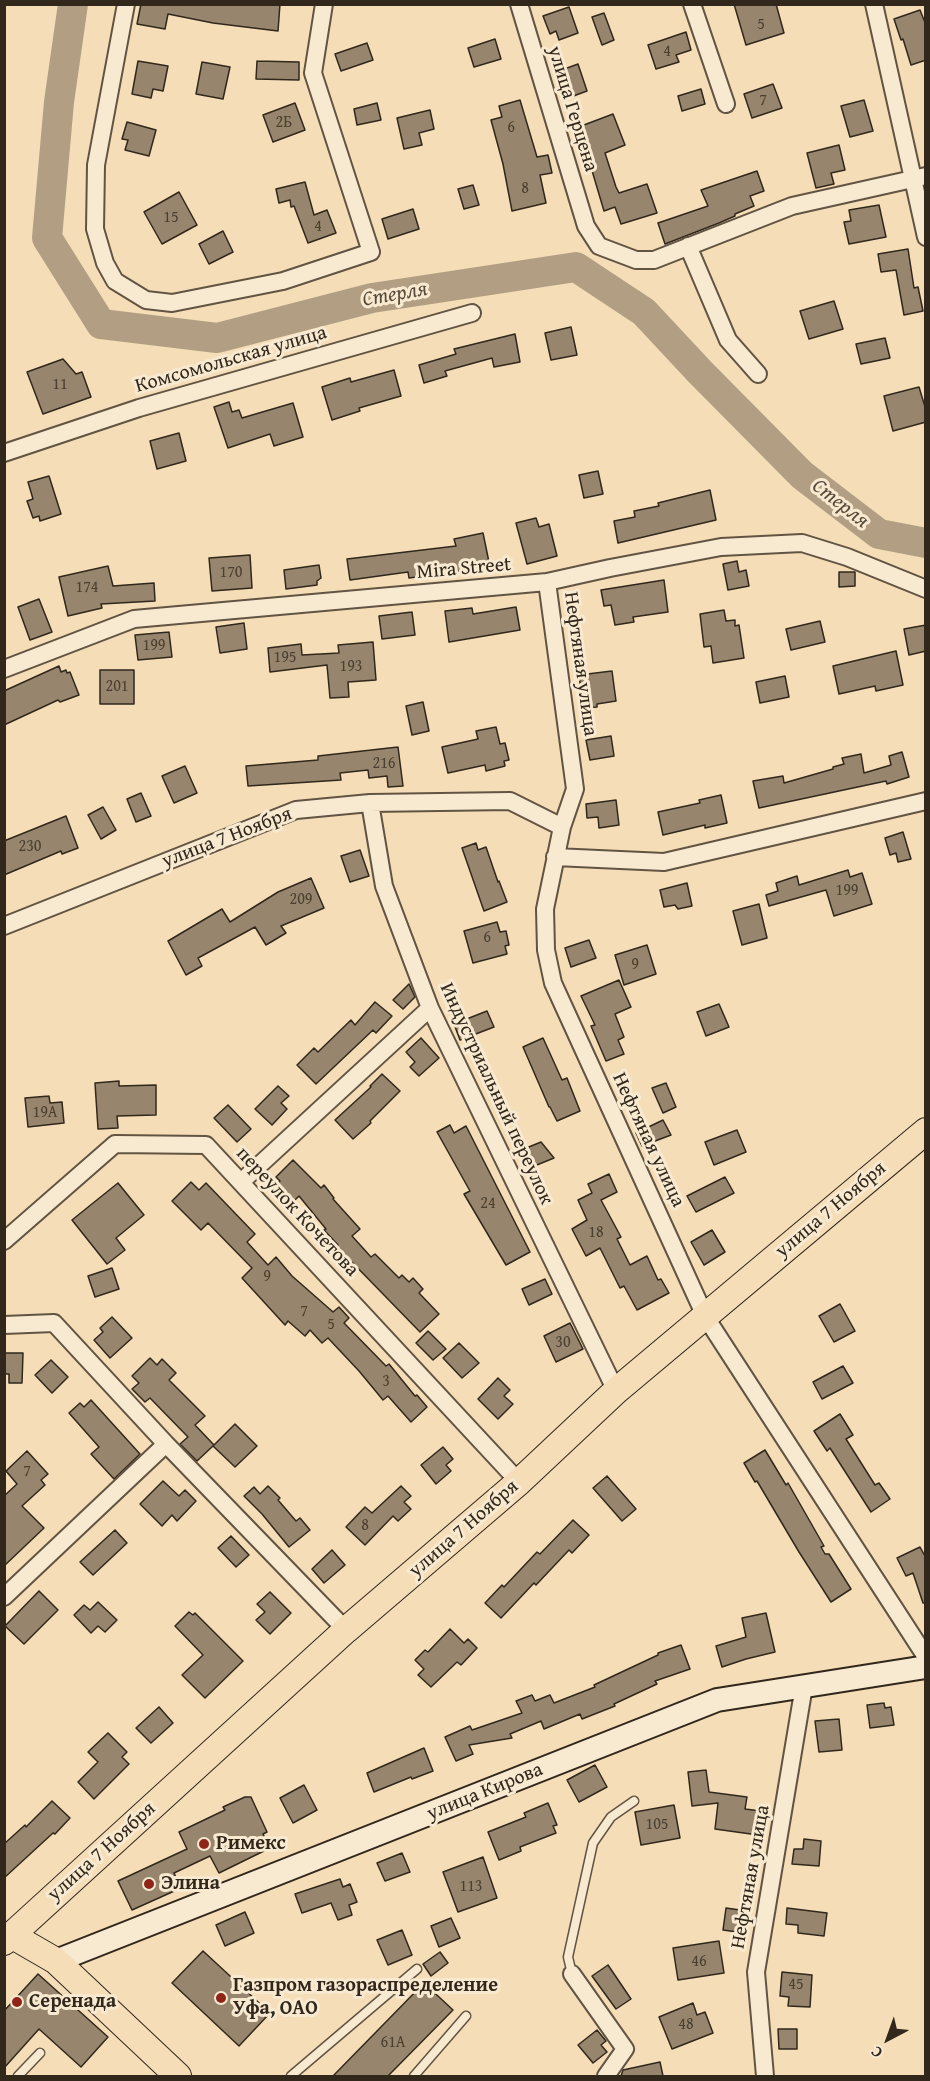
<!DOCTYPE html>
<meta charset="utf-8">
<style>
body{margin:0}
#map{position:relative;width:930px;height:2081px;overflow:hidden;background:#f5ddb8;font-family:"Gentium Book Plus",serif}
canvas{display:block}
.frame{position:absolute;inset:0;border:6px solid #31271b;pointer-events:none}
.north{position:absolute;left:858px;top:2009px;width:60px;height:60px;-webkit-text-stroke:4px #f8e9d1;paint-order:stroke;rotate:221deg;font-size:16px;font-weight:700;line-height:24px;text-align:center;color:#31271b}
.north::after{content:'';display:block;margin:auto;width:21px;height:27px;background:#31271b;clip-path:polygon(50% 0,100% 100%,50% 72%,0 100%)}
</style>
<div id="map">
<canvas width="930" height="2081"></canvas>
<div class="frame"></div>
<div class="north">С</div>
</div>
<script>
const g = document.querySelector('canvas').getContext('2d');
g.lineJoin = 'round';
const shape = rows => new Path2D(rows.map(r => 'M' + r).join(''));
function strokePath(path, color, width, dash) { g.strokeStyle = color; g.lineWidth = width; g.lineCap = dash ? 'butt' : 'round'; g.setLineDash(dash || []); g.stroke(path); }
function paint(path, color) { g.fillStyle = color; g.fill(path, 'evenodd'); }
function drawText(font, color, halo, rows, align = 'center') {
  g.font = font + ' "Gentium Book Plus",serif'; g.lineWidth = 6; g.setLineDash([]); g.textBaseline = 'middle'; g.strokeStyle = halo; g.fillStyle = color; for (const [text, x, y, turn = 0] of rows) {
    g.save(); g.translate(x, y); g.rotate((+turn || 0) * Math.PI / 180); g.textAlign = isNaN(turn) ? turn : align; if (halo) g.strokeText(text, 0, 0); g.fillText(text, 0, 0); g.restore();
  }
}
const river = shape([
 [73,4,59,102,47,238,101,324,217,338,372,298,576,267,644,312,700,372,802,475,879,534,926,543]
]);
const building = shape([
 [141,4,280,4,278,31,213,23,168,14,165,29,137,24,141,4],
 [734,4,776,4,784,33,746,45,734,4],
 [569,7,578,33,559,40,556,31,550,34,543,16,569,7],
 [920,10,926,25,926,60,911,65,903,39,901,40,894,19,920,10],
 [604,13,614,40,602,45,592,17,604,13],
 [686,32,691,50,676,55,679,62,656,69,648,45,686,32],
 [495,39,501,59,474,67,468,48,495,39],
 [367,43,373,60,341,71,335,54,367,43],
 [138,61,168,66,163,91,153,89,151,98,132,94,138,61],
 [257,61,299,62,299,80,256,79,257,61],
 [202,62,230,67,223,99,196,94,202,62],
 [578,64,587,91,568,98,559,71,578,64],
 [773,84,782,108,752,118,744,94,773,84],
 [701,89,705,104,682,111,678,96,701,89],
 [520,100,537,157,548,155,552,173,540,175,546,203,512,211,503,164,491,120,502,117,499,106,520,100],
 [864,100,873,131,850,137,841,106,864,100],
 [295,103,305,130,273,142,263,115,295,103],
 [377,103,381,120,357,125,354,109,377,103],
 [430,110,434,129,419,133,422,145,404,149,397,118,430,110],
 [613,114,625,145,605,153,616,187,619,193,647,184,657,213,621,224,615,207,604,211,585,147,576,128,613,114],
 [127,122,156,130,149,156,125,150,128,140,122,139,127,122],
 [839,145,845,170,831,173,834,184,816,188,807,153,839,145],
 [757,171,764,191,750,196,754,206,735,214,735,216,719,223,665,244,658,223,708,206,701,190,757,171],
 [305,182,314,215,327,210,336,233,308,243,294,206,291,207,290,200,279,203,276,189,305,182],
 [473,185,479,205,464,209,458,189,473,185],
 [179,192,197,225,162,244,144,212,179,192],
 [879,205,886,237,849,244,844,222,851,221,849,210,879,205],
 [413,209,419,229,388,239,382,219,413,209],
 [223,231,233,252,209,264,199,244,223,231],
 [908,249,914,288,918,287,923,311,904,315,896,270,881,272,878,254,908,249],
 [834,301,843,329,809,339,800,311,834,301],
 [571,327,577,355,551,360,545,333,571,327],
 [515,334,520,362,494,367,492,358,445,371,447,376,424,383,419,365,456,354,454,349,515,334],
 [885,338,890,358,861,364,856,344,885,338],
 [63,359,76,374,82,372,91,397,43,414,27,372,63,359],
 [394,370,401,396,359,408,360,411,332,420,322,387,350,378,351,382,394,370],
 [919,387,926,410,926,422,893,431,884,396,919,387],
 [229,402,232,412,239,410,242,418,293,403,303,437,274,446,270,434,228,448,214,407,229,402],
 [179,433,186,461,157,469,150,441,179,433],
 [598,471,603,494,584,498,579,475,598,471],
 [49,476,61,514,40,521,39,516,33,518,27,501,33,499,28,482,49,476],
 [710,490,716,520,618,543,614,521,635,517,634,511,659,506,658,503,710,490],
 [536,518,539,527,549,524,557,556,527,564,516,523,536,518],
 [483,533,490,567,409,578,408,572,350,580,347,559,456,546,454,539,483,533],
 [250,555,252,588,212,591,209,558,250,555],
 [737,561,739,572,746,570,749,586,728,590,723,564,737,561],
 [319,565,321,578,317,581,317,585,286,589,284,570,319,565],
 [108,566,113,586,154,583,155,601,101,604,102,608,68,616,59,577,108,566],
 [839,572,855,572,855,586,839,587,839,572],
 [664,580,668,612,633,617,634,622,615,625,611,605,604,606,601,590,664,580],
 [39,599,52,632,30,640,18,607,39,599],
 [516,607,520,630,449,642,445,611,472,608,473,614,516,607],
 [724,610,726,621,735,620,735,626,739,625,744,658,713,663,711,646,704,647,700,614,724,610],
 [412,612,415,635,382,639,379,616,412,612],
 [820,621,825,642,791,650,786,629,820,621],
 [244,623,247,649,220,653,216,627,244,623],
 [926,625,926,651,909,655,904,629,926,625],
 [169,632,172,657,138,660,135,635,169,632],
 [373,642,376,680,348,682,349,697,330,698,327,665,270,672,268,648,301,644,302,655,339,653,338,645,373,642],
 [896,651,903,685,876,691,875,686,839,694,833,666,896,651],
 [59,666,61,672,66,670,67,673,70,672,79,695,60,702,58,700,4,725,4,691,59,666],
 [100,670,134,670,134,704,100,704,100,670],
 [612,671,616,701,597,704,597,707,583,708,579,675,612,671],
 [785,676,789,697,760,703,756,682,785,676],
 [423,702,429,731,412,735,406,706,423,702],
 [496,727,500,744,505,743,509,760,504,761,505,766,486,771,485,765,448,773,442,747,478,739,476,731,496,727],
 [611,736,614,756,590,760,586,740,611,736],
 [398,747,403,786,388,787,387,776,369,778,368,770,340,773,341,780,248,786,246,766,318,760,318,756,398,747],
 [902,752,909,777,887,784,886,781,759,808,753,781,783,776,784,783,833,769,833,767,844,764,842,758,861,754,864,773,891,765,889,756,902,752],
 [185,766,197,793,174,803,162,776,185,766],
 [141,793,151,816,136,822,127,799,141,793],
 [721,795,727,823,705,828,705,825,663,835,658,812,700,803,699,800,721,795],
 [616,800,619,825,599,828,598,817,587,818,586,804,616,800],
 [103,807,116,830,101,839,88,815,103,807],
 [66,816,78,848,62,854,61,851,4,875,4,841,66,816],
 [903,832,911,859,898,862,896,853,890,855,885,838,903,832],
 [476,843,478,850,486,847,498,882,499,881,507,902,484,911,462,848,476,843],
 [360,850,369,876,350,882,341,856,360,850],
 [848,870,850,877,862,873,872,904,834,916,826,890,769,906,766,895,778,891,776,883,797,876,799,885,848,870],
 [311,878,324,908,281,926,286,933,266,945,255,927,198,958,202,966,186,975,168,941,222,909,230,922,278,892,311,878],
 [687,883,692,906,678,909,675,905,664,907,660,890,687,883],
 [759,904,767,938,742,945,733,911,759,904],
 [497,922,500,932,506,931,509,945,505,946,507,954,473,963,464,931,497,922],
 [589,940,596,958,571,967,565,948,589,940],
 [647,945,656,974,624,985,615,955,647,945],
 [619,980,631,1007,615,1014,624,1037,618,1040,624,1054,606,1061,591,1026,595,1025,581,996,619,980],
 [409,984,415,997,403,1009,393,1000,409,984],
 [375,1002,392,1016,376,1033,373,1030,316,1084,297,1065,314,1048,318,1052,351,1020,355,1025,375,1002],
 [719,1004,729,1027,706,1036,697,1012,719,1004],
 [487,1011,494,1027,460,1040,454,1024,487,1011],
 [421,1038,439,1058,419,1076,410,1067,415,1062,406,1052,421,1038],
 [543,1038,562,1080,567,1078,580,1111,557,1121,550,1107,549,1107,523,1047,543,1038],
 [382,1074,400,1091,370,1121,371,1123,353,1139,335,1120,371,1087,370,1086,382,1074],
 [119,1081,119,1086,156,1085,156,1115,117,1116,118,1128,98,1129,95,1083,119,1081],
 [666,1083,676,1107,663,1113,652,1088,666,1083],
 [278,1086,289,1096,281,1103,287,1109,272,1125,255,1109,278,1086],
 [49,1096,50,1103,62,1102,64,1123,28,1127,25,1098,49,1096],
 [228,1105,251,1129,237,1142,214,1118,228,1105],
 [663,1120,671,1135,642,1146,636,1133,663,1120],
 [450,1125,454,1133,466,1126,530,1252,506,1265,464,1194,470,1191,437,1132,450,1125],
 [737,1130,746,1152,714,1165,705,1142,737,1130],
 [541,1142,554,1158,527,1169,519,1151,541,1142],
 [293,1160,321,1188,324,1185,334,1198,333,1199,360,1229,352,1236,371,1257,375,1254,399,1278,402,1275,409,1282,413,1278,423,1289,419,1293,439,1314,420,1332,346,1256,341,1261,332,1251,338,1245,324,1230,326,1229,299,1196,289,1206,272,1190,280,1181,276,1177,293,1160],
 [609,1174,617,1192,601,1200,621,1237,617,1239,630,1265,647,1256,658,1280,661,1279,669,1293,637,1310,624,1286,620,1288,600,1248,586,1256,572,1229,587,1220,578,1200,592,1193,588,1184,609,1174],
 [725,1177,734,1193,696,1212,687,1196,725,1177],
 [191,1182,199,1190,206,1183,255,1234,247,1242,268,1265,276,1257,292,1276,333,1312,339,1307,349,1318,344,1323,386,1366,389,1364,415,1396,417,1395,427,1407,411,1422,388,1396,383,1400,359,1371,328,1338,322,1343,310,1330,305,1336,288,1321,285,1325,242,1278,252,1268,208,1223,201,1230,172,1201,191,1182],
 [118,1183,144,1215,116,1238,125,1250,107,1264,72,1220,118,1183],
 [712,1230,725,1252,704,1265,691,1242,712,1230],
 [112,1268,119,1289,95,1297,88,1276,112,1268],
 [545,1279,552,1294,529,1305,522,1289,545,1279],
 [840,1304,855,1331,834,1342,819,1316,840,1304],
 [112,1317,132,1338,110,1358,94,1340,103,1332,100,1328,112,1317],
 [570,1323,583,1349,556,1362,544,1336,570,1323],
 [428,1331,446,1349,433,1360,416,1343,428,1331],
 [459,1343,479,1363,462,1378,443,1358,459,1343],
 [4,1353,23,1353,22,1383,9,1383,9,1374,4,1374,4,1353],
 [150,1358,157,1365,162,1359,176,1373,169,1380,205,1416,195,1425,214,1445,197,1461,180,1444,188,1437,150,1398,145,1402,132,1389,139,1383,132,1376,150,1358],
 [51,1360,68,1377,52,1393,35,1375,51,1360],
 [843,1366,853,1383,822,1399,813,1382,843,1366],
 [498,1378,510,1390,504,1396,513,1404,498,1419,478,1399,498,1378],
 [91,1400,140,1454,114,1479,91,1454,99,1447,69,1413,80,1403,84,1407,91,1400],
 [840,1414,853,1435,846,1439,875,1485,879,1483,890,1499,871,1512,830,1448,827,1451,814,1431,840,1414],
 [235,1424,257,1446,235,1467,213,1446,235,1424],
 [443,1447,453,1459,446,1465,451,1471,436,1484,421,1465,443,1447],
 [765,1450,786,1485,788,1483,824,1546,821,1547,825,1554,829,1554,851,1589,831,1602,799,1552,757,1481,755,1482,744,1463,765,1450],
 [27,1451,48,1474,41,1480,45,1485,22,1506,44,1528,4,1566,4,1496,17,1484,6,1471,27,1451],
 [607,1476,636,1509,622,1521,593,1488,607,1476],
 [163,1481,179,1496,185,1490,196,1501,177,1521,172,1515,162,1526,140,1504,163,1481],
 [268,1486,280,1498,278,1500,296,1521,300,1518,310,1530,289,1547,262,1514,244,1496,254,1487,260,1494,268,1486],
 [401,1486,411,1496,404,1502,411,1509,398,1521,393,1516,365,1545,346,1527,365,1507,372,1513,401,1486],
 [573,1520,589,1535,572,1553,569,1550,536,1585,534,1583,501,1618,485,1603,502,1585,504,1587,537,1552,540,1554,573,1520],
 [115,1530,127,1543,93,1575,80,1562,115,1530],
 [231,1536,249,1555,236,1567,218,1548,231,1536],
 [920,1547,926,1558,926,1603,923,1603,913,1573,906,1576,897,1558,920,1547],
 [332,1550,345,1565,324,1583,312,1569,332,1550],
 [39,1591,58,1610,24,1644,5,1626,39,1591],
 [270,1592,291,1613,270,1634,256,1620,265,1612,257,1604,270,1592],
 [98,1602,117,1620,105,1632,98,1626,91,1633,74,1615,84,1605,90,1610,98,1602],
 [189,1612,193,1615,195,1613,243,1661,205,1698,182,1675,203,1655,175,1626,189,1612],
 [766,1613,775,1652,746,1659,722,1667,716,1646,746,1637,742,1618,766,1613],
 [450,1629,464,1643,468,1639,477,1648,461,1665,457,1662,431,1687,418,1675,424,1669,415,1660,425,1650,428,1652,450,1629],
 [681,1645,690,1669,655,1681,657,1684,614,1704,615,1706,582,1719,580,1714,544,1729,541,1721,510,1734,512,1738,469,1745,473,1754,456,1761,445,1737,470,1726,472,1730,522,1713,516,1701,532,1695,535,1701,550,1695,554,1703,595,1687,594,1685,658,1655,658,1653,681,1645],
 [884,1703,885,1708,891,1707,894,1725,870,1728,867,1705,884,1703],
 [159,1707,173,1723,151,1743,136,1728,159,1707],
 [839,1719,842,1750,819,1752,815,1721,839,1719],
 [108,1733,127,1752,122,1757,129,1764,94,1799,78,1782,98,1762,88,1752,108,1733],
 [424,1748,433,1771,412,1779,411,1777,374,1792,367,1773,424,1748],
 [595,1765,607,1787,579,1802,567,1780,595,1765],
 [706,1770,709,1792,747,1797,745,1809,761,1811,758,1835,715,1829,718,1803,692,1806,688,1772,706,1770],
 [304,1785,317,1810,293,1823,280,1798,304,1785],
 [245,1797,251,1797,267,1832,263,1834,270,1848,219,1873,210,1856,174,1873,181,1888,132,1910,118,1881,187,1849,179,1832,225,1810,223,1807,245,1797],
 [52,1801,70,1818,55,1834,53,1833,4,1878,4,1844,25,1825,26,1827,52,1801],
 [548,1803,557,1825,553,1826,556,1833,520,1847,521,1851,499,1860,488,1832,526,1817,524,1813,548,1803],
 [674,1805,680,1838,641,1845,635,1812,674,1805],
 [804,1839,821,1841,819,1866,792,1864,794,1849,803,1849,804,1839],
 [402,1853,410,1872,385,1881,377,1863,402,1853],
 [483,1857,497,1898,458,1912,443,1872,483,1857],
 [340,1879,343,1887,350,1884,357,1902,349,1905,352,1915,338,1920,331,1903,302,1913,295,1894,340,1879],
 [726,1908,747,1911,744,1933,723,1930,726,1908],
 [787,1908,827,1913,824,1936,798,1933,798,1925,786,1924,787,1908],
 [245,1912,254,1933,225,1946,216,1925,245,1912],
 [451,1918,460,1938,439,1947,431,1926,451,1918],
 [402,1930,412,1955,388,1965,377,1940,402,1930],
 [719,1941,724,1973,678,1980,673,1948,719,1941],
 [203,1951,270,2013,239,2046,172,1983,203,1951],
 [440,1952,448,1963,431,1976,423,1964,440,1952],
 [608,1965,631,1999,616,2009,592,1976,608,1965],
 [782,1972,812,1975,810,2007,788,2006,789,1997,780,1996,782,1972],
 [38,1974,108,2037,81,2067,39,2029,4,2068,4,2011,38,1974],
 [424,1983,453,2010,388,2076,333,2076,424,1983],
 [693,2003,697,2015,705,2012,713,2033,672,2049,659,2017,693,2003],
 [778,2029,797,2029,797,2049,779,2049,778,2029],
 [597,2030,606,2041,601,2045,607,2052,593,2063,578,2045,597,2030],
 [660,2062,663,2076,621,2076,623,2070,660,2062]
]);
const lane = shape([
 [572,1974,568,1957,593,1843,611,1817,634,1801],
 [18,2076,40,2053],
 [291,2076,417,1969],
 [414,2076,466,2016]
]);
const street = shape([
 [126,4,96,165,95,229,105,263,115,281,146,300,172,303,283,281,371,252,313,73,324,4],
 [519,4,586,226,599,246,636,260,654,260,792,206,926,176],
 [692,4,726,104],
 [874,4,926,237],
 [688,246,728,340,758,374],
 [4,453,139,408,472,313],
 [547,582,575,789,562,827,545,909,546,950,553,983,705,1316,926,1657],
 [4,669,134,619,547,582,610,568,721,547,802,543,847,557,926,589],
 [370,803,384,886,430,1008,616,1391],
 [555,857,664,862,926,801],
 [4,926,296,810,370,803,510,801,562,827],
 [241,1182,430,1008],
 [4,1241,115,1144,206,1145,519,1482],
 [4,1325,54,1323,166,1444,346,1630],
 [4,1597,166,1444],
 [572,1974,625,2049,606,2076],
 [765,2076,756,1972,804,1686]
]);
const secondary = shape([
 [56,1961,717,1700,926,1667]
]);
const primary = shape([
 [11,1935,56,1961,178,2076],
 [4,1942,346,1630,519,1482,616,1391,926,1131]
]);
const markers = [
 [204,1844,6,"#8f2418"],
 [149,1884,6,"#8f2418"],
 [221,1998,6,"#8f2418"],
 [17,2002,6,"#8f2418"]
];
const numberNames = [
 ["5",761,25],
 ["4",667,52],
 ["7",763,101],
 ["2Б",284,123],
 ["6",511,128],
 ["8",525,189],
 ["15",171,218],
 ["4",318,227],
 ["11",60,385],
 ["170",231,573],
 ["174",87,588],
 ["199",154,646],
 ["195",285,658],
 ["193",351,667],
 ["201",117,687],
 ["216",384,764],
 ["230",30,847],
 ["199",847,891],
 ["209",301,900],
 ["6",487,938],
 ["9",635,965],
 ["19А",45,1113],
 ["24",488,1204],
 ["18",596,1233],
 ["9",267,1277],
 ["7",304,1312],
 ["5",331,1325],
 ["30",563,1343],
 ["3",386,1382],
 ["7",27,1472],
 ["8",365,1526],
 ["105",657,1825],
 ["113",471,1887],
 ["46",699,1962],
 ["45",796,1985],
 ["48",686,2025],
 ["61А",393,2043]
];
const streetNames = [
 ["улица Герцена",572,109,73],
 ["Комсомольская улица",231,360,-16],
 ["Mira Street",464,569,-5],
 ["Нефтяная улица",580,664,82],
 ["улица 7 Ноября",227,838,-21],
 ["Индустриальный переулок",496,1094,65],
 ["Нефтяная улица",648,1140,65],
 ["улица 7 Ноября",831,1210,-40],
 ["переулок Кочетова",297,1212,47],
 ["улица 7 Ноября",464,1529,-41],
 ["улица Кирова",485,1792,-22],
 ["улица 7 Ноября",102,1852,-42],
 ["Нефтяная улица",751,1877,-80]
];
const poiNames = [
 ["Римекс",216,1844],
 ["Элина",161,1884],
 ["Газпром газораспределение",233,1986],
 ["Уфа, ОАО",233,2009],
 ["Серенада",29,2002]
];
const waterNames = [
 ["Стерля",395,295,-10],
 ["Стерля",840,504,38]
];
strokePath(river, '#b29f83', 30);
paint(building, '#97866d');
strokePath(building, '#31271b', 1.5);
strokePath(lane, '#625442', 11);
strokePath(street, '#625442', 20);
strokePath(secondary, '#31271b', 26);
strokePath(primary, '#31271b', 28);
strokePath(lane, '#f8e9d1', 8);
strokePath(street, '#f8e9d1', 16);
strokePath(secondary, '#f8e9d1', 22);
strokePath(primary, '#f5ddb8', 26);
for (const [x, y, r, color] of markers) { const dot = new Path2D(); dot.arc(x, y, r, 0, 2 * Math.PI); g.fillStyle = color; g.fill(dot); strokePath(dot, '#f8e9d1', 2); }
drawText('16px', '#4a3f30', null, numberNames);
drawText('20px', '#31271b', '#f8e9d1', streetNames);
drawText('bold 20px', '#31271b', '#f8e9d1', poiNames, 'left');
drawText('italic 21px', '#584b3a', '#f8e9d1', waterNames);
</script>
